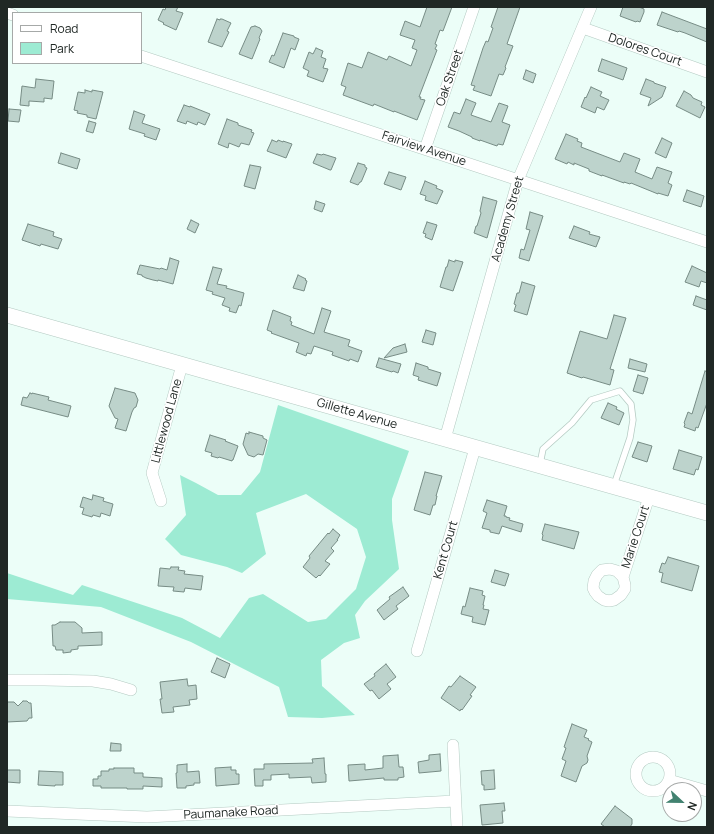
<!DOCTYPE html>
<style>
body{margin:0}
#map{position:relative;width:714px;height:834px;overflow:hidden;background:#ecfef8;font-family:Manrope,sans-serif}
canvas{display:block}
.frame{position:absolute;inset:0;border:8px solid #202825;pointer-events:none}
.legend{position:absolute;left:12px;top:12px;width:130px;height:52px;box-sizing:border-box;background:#fff;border:1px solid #a6a9a8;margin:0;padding:5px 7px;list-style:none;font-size:12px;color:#202825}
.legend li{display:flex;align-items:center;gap:8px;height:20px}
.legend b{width:20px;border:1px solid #a6a9a8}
.north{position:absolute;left:662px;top:782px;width:40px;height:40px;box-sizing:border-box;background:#fff;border:1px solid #a6a9a8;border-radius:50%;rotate:112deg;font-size:11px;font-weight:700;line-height:16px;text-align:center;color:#202825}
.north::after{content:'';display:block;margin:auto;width:14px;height:18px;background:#428270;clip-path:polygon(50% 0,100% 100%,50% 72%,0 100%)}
</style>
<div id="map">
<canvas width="714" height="834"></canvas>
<div class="frame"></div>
<ul class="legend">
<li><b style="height:5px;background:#fff"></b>Road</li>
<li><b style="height:11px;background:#9debd3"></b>Park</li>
</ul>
<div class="north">N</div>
</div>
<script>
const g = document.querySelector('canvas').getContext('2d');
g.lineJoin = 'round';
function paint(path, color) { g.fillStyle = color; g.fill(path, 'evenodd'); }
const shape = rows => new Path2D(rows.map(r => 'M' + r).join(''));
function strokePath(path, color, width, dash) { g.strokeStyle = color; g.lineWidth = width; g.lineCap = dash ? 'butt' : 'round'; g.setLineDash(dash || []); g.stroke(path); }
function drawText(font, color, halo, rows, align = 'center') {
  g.font = font + ' Manrope,sans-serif'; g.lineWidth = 3; g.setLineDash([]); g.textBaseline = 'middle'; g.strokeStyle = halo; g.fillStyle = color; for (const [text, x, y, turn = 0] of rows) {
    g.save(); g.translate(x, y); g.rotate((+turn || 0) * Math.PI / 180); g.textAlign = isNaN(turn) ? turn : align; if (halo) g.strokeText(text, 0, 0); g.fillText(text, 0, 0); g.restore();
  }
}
const green = shape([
 [278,405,409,451,392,499,392,520,399,569,365,601,355,615,360,638,344,643,321,660,322,686,355,715,322,718,288,717,279,687,191,642,101,607,7,599,7,573,73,595,82,585,182,618,220,638,249,598,263,594,308,622,326,619,356,589,366,557,357,529,306,494,256,513,266,554,242,573,227,567,181,555,165,539,186,515,180,475,196,483,218,495,241,495,260,472]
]);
const building = shape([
 [166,7,178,7,176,11,183,13,176,30,163,24,164,23,158,20,163,9,165,10,166,7],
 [427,7,452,7,443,31,440,30,435,44,437,45,435,49,437,50,419,97,421,97,420,99,425,100,417,120,394,111,394,112,374,104,373,106,343,95,346,87,341,85,348,63,362,68,368,52,387,60,389,56,411,66,417,50,412,48,415,40,400,35,405,21,420,27,427,7],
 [498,7,520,7,507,44,513,46,505,67,506,68,503,75,499,74,491,96,473,90,475,86,471,85,483,48,486,41,488,42,493,28,491,27,498,7],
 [623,7,639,7,644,9,644,12,640,22,637,21,636,22,620,16,623,7],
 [662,12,707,29,707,42,685,33,679,31,678,32,657,25,662,12],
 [217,19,220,20,220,19,222,19,231,23,227,31,229,32,222,47,208,42,217,19],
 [255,26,260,28,262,31,259,38,260,39,252,59,239,54,251,27,255,26],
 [283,33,294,36,294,37,299,39,295,50,291,48,284,68,269,62,272,55,274,56,283,33],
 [316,48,323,51,321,57,326,59,323,68,328,69,323,82,307,76,309,71,303,68,309,52,313,54,316,48],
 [602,59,627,68,623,80,598,71,602,59],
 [526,70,536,74,533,83,523,79,526,70],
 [36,79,54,81,52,99,44,98,44,102,29,101,29,106,20,105,22,86,35,88,36,79],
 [646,79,654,82,654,83,666,87,662,97,648,106,651,98,640,94,646,79],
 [591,87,602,92,600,96,609,100,604,110,597,107,595,113,581,107,585,97,586,98,591,87],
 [85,90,92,92,92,90,103,92,96,119,87,117,87,115,77,113,78,111,74,110,78,92,85,93,85,90],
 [684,91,691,95,693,98,702,102,701,105,705,107,700,118,676,106,684,91],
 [466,99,476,103,471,115,491,122,499,103,508,106,502,122,510,125,503,145,498,144,497,146,494,145,480,140,480,141,472,138,472,137,459,131,448,127,454,112,460,114,466,99],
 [184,105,190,107,190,106,210,114,205,125,198,122,197,125,187,121,186,124,177,121,184,105],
 [9,109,21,110,19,122,8,121,9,109],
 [134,111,145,115,142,123,160,129,156,140,144,136,145,134,129,129,134,111],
 [227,119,238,123,238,125,252,130,251,132,254,133,249,145,241,143,239,147,229,143,228,148,218,144,227,119],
 [89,121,96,123,93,133,86,131,89,121],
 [566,134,578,139,577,141,582,143,581,147,620,162,624,153,640,159,635,172,652,179,657,167,672,172,668,183,672,185,668,196,658,193,658,194,631,183,630,184,624,182,624,183,602,175,602,176,589,171,589,169,574,163,574,165,568,162,567,164,555,159,566,134],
 [662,138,672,143,666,158,655,153,662,138],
 [272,140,277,142,278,140,283,142,283,141,292,144,286,158,267,151,272,140],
 [61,153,80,159,77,169,58,163,61,153],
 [317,154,322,155,323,154,336,158,331,170,330,170,313,163,317,154],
 [358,163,365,165,365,167,367,168,362,180,361,182,360,182,358,185,350,182,358,163],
 [250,165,261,167,255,189,244,186,250,165],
 [389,172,406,177,401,190,384,184,389,172],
 [425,181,437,186,436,188,443,191,437,204,425,200,426,196,420,194,425,181],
 [687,190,704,196,701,207,683,201,687,190],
 [483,197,497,201,487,238,474,233,476,226,477,226,481,213,480,211,483,197],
 [316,201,325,204,322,212,314,209,316,201],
 [530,212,543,216,529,261,519,258,521,249,524,250,530,230,526,229,530,212],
 [191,220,199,224,195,233,187,229,191,220],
 [427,222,437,225,432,240,425,237,426,234,423,233,427,222],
 [28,224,54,232,53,236,62,239,58,249,41,244,40,246,22,240,28,224],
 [574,226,590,232,589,234,600,237,596,247,569,238,574,226],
 [170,258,179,261,173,284,158,280,158,281,153,280,146,278,142,276,142,275,137,274,140,265,160,269,161,268,167,270,170,258],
 [449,260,455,262,455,260,463,262,453,291,440,287,446,267,447,267,449,260],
 [692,266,707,273,707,283,701,281,699,287,685,282,692,266],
 [213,267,222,269,217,284,227,286,226,288,244,293,241,306,239,305,236,313,229,311,230,308,222,305,225,298,212,294,213,292,206,290,213,267],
 [298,275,306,279,305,280,307,281,304,291,293,288,298,275],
 [522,282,535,286,527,315,514,311,516,305,514,304,517,293,519,293,522,282],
 [696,296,707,300,707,310,693,305,696,296],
 [322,308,331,311,324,332,350,340,348,346,362,351,358,362,350,359,349,361,332,355,333,352,314,346,311,354,307,353,306,356,296,352,299,343,271,333,272,332,267,330,273,310,291,317,290,321,292,322,291,325,314,334,322,308],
 [614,315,626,318,610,369,614,370,610,385,583,377,582,378,567,373,580,331,607,339,614,315],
 [426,330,436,333,433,345,422,342,426,330],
 [405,344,407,352,384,358,393,348,405,344],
 [379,358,401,364,398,373,393,371,392,372,376,367,379,358],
 [630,359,647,364,645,372,628,368,630,359],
 [416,363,428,367,428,369,441,373,437,386,418,380,419,377,413,375,416,363],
 [705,371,707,372,707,403,698,428,696,427,695,431,684,427,685,424,684,423,688,412,692,414,705,371],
 [638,375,648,378,643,394,633,391,638,375],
 [115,388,135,393,138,400,136,407,134,408,132,412,126,431,115,428,118,419,115,418,109,406,115,388],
 [30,393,32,394,32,393,49,397,48,400,71,406,68,417,21,405,23,397,27,398,30,393],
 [608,403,617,407,616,409,624,413,619,425,601,418,608,403],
 [249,432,263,436,263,438,267,440,263,455,258,454,254,457,248,455,243,444,246,433,249,434,249,432],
 [210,435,226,440,225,441,238,446,233,460,232,460,232,461,219,457,218,458,211,456,212,453,205,451,210,435],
 [638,442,652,446,647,462,632,457,638,442],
 [679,450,702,457,698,470,696,469,694,475,673,469,679,450],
 [425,472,442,476,436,496,437,496,435,505,433,505,430,515,414,510,425,472],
 [93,495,104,498,103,501,113,504,110,516,101,513,100,517,93,515,92,517,82,514,84,508,80,507,83,497,92,500,93,495],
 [487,500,507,506,504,516,506,516,506,517,510,518,509,520,523,524,521,532,502,526,499,534,490,532,490,530,482,528,487,513,483,511,487,500],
 [545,524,579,532,574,549,542,540,543,535,542,534,545,524],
 [333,529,340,535,337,540,338,540,331,548,334,551,325,561,330,564,320,576,319,575,316,578,303,567,310,558,309,556,328,533,329,534,333,529],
 [668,557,699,566,692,591,661,582,663,573,659,572,662,563,665,564,668,557],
 [171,567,179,567,178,570,185,571,184,574,203,576,201,590,185,588,184,592,173,591,174,587,158,586,160,568,170,569,171,567],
 [495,570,509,574,505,586,491,582,495,570],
 [403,587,409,596,396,606,398,609,384,620,377,610,390,599,389,597,403,587],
 [470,588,483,591,482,595,485,596,483,605,484,605,483,609,489,610,485,625,472,622,473,617,461,614,463,606,465,607,470,588],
 [60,622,75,622,82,628,82,633,102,632,102,645,78,646,78,649,71,650,71,652,63,653,63,650,56,650,55,646,53,646,52,625,55,625,60,622],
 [217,658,230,664,225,678,211,672,217,658],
 [386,664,396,677,387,684,391,689,379,699,372,690,370,691,364,684,375,676,374,674,386,664],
 [460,676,476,687,470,695,472,696,462,710,461,709,460,711,441,698,449,686,451,687,460,676],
 [187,679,188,686,196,685,197,699,189,700,190,705,173,707,174,712,162,713,160,699,162,699,160,682,187,679],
 [23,701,27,701,29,703,31,703,32,718,29,718,27,721,7,722,7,702,14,702,18,706,23,701],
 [572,724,587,730,584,737,589,739,588,740,592,742,587,756,588,760,587,763,582,766,576,782,561,776,566,761,562,759,566,748,564,747,572,724],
 [111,743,121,744,121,751,110,751,111,743],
 [440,754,441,771,419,773,418,762,429,760,429,755,440,754],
 [398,755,399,767,403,767,404,777,398,778,398,780,384,780,384,778,349,781,348,765,365,764,365,770,383,768,383,756,398,755],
 [324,758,325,774,326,774,326,782,312,783,311,777,289,778,289,774,271,775,271,780,263,780,263,786,255,786,254,769,264,769,264,764,313,763,312,759,324,758],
 [187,764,187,772,199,771,200,783,194,783,194,785,186,786,186,788,177,788,176,773,177,773,177,765,187,764],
 [231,767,231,770,236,770,236,774,239,774,239,784,216,786,215,768,231,767],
 [114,768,134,768,134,773,143,773,143,777,162,778,162,787,143,786,143,789,127,789,127,788,101,788,101,786,93,786,93,779,98,779,98,776,101,776,101,771,109,771,109,769,114,769,114,768],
 [7,770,20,770,20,783,7,782,7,770],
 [494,770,495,789,484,790,484,785,482,785,481,771,494,770],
 [39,771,63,772,63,785,55,785,55,786,38,785,39,771],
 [504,803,505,811,502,811,503,823,482,825,480,805,504,803],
 [615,806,632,819,632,824,630,827,605,827,601,824,615,806]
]);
const lane = shape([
 [540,464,543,449,572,423,591,400,620,391,631,404,633,420,630,438,614,485]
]);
const street = shape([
 [7,13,13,15],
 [583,28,707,72],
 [141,56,707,242],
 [425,149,474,7],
 [445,439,518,180,591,7],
 [161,501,152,473,182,365],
 [623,577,617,571,610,569,602,570,597,575,594,581,593,588,595,592,598,596,604,600,609,601,614,600,621,595,625,589,625,585,623,577,649,497],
 [417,651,475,448],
 [7,680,44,680,93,681,111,684,131,690],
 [453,745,457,827],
 '636 774a17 17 0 1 1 34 0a17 17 0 1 1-34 0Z',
 [669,780,707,791],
 [7,811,147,817,455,801]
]);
const secondary = shape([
 [7,315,707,513]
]);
const streetNames = [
 ["Dolores Court",645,50,19],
 ["Oak Street",450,78,-71],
 ["Fairview Avenue",424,149,18],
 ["Academy Street",508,219,-74],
 ["Gillette Avenue",357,414,16],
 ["Littlewood Lane",167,421,-75],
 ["Marie Court",636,537,-72],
 ["Kent Court",446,550,-74],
 ["Paumanake Road",231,813,-3]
];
paint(green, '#9debd3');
paint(building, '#bdd3cc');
strokePath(building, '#778c85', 1);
strokePath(lane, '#b4cac2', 7);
strokePath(street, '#b4cac2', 12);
strokePath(secondary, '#b4cac2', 16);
strokePath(lane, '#fff', 5.5);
strokePath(street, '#fff', 11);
strokePath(secondary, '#fff', 15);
drawText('12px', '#202825', '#fff', streetNames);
</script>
